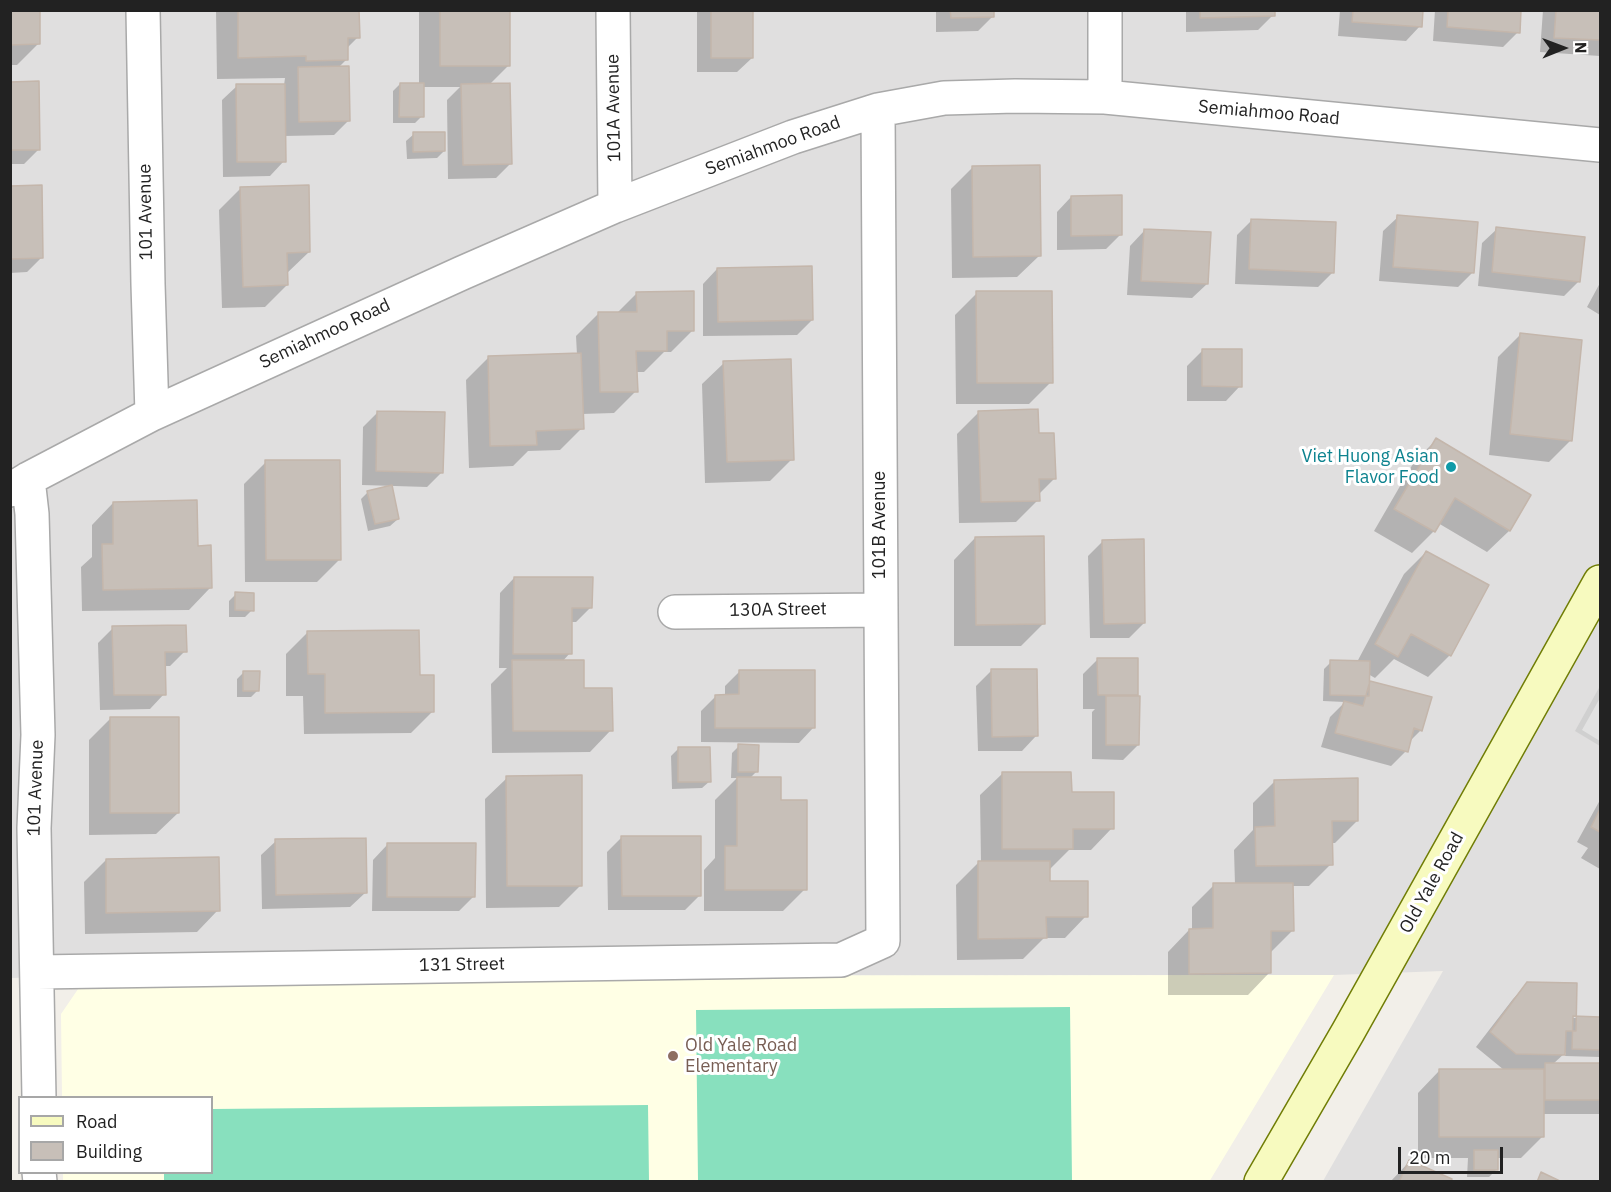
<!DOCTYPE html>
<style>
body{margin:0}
#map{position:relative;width:1611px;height:1192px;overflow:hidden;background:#f2efe9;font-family:"IBM Plex Sans",sans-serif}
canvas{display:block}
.frame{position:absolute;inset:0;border:12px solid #222;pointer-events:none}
.legend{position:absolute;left:18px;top:1096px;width:195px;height:78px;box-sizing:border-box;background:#fff;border:2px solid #a7a7a7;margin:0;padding:8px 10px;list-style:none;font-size:18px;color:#222}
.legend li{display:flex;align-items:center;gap:12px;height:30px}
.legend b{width:30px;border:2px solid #a7a7a7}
.north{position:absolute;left:1533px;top:18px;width:60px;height:60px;-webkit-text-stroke:4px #fff;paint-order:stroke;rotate:89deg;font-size:16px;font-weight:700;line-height:24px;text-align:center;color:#222}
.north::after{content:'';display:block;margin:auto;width:21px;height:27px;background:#222;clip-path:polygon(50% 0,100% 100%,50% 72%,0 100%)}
.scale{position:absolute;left:1398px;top:1147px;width:105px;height:27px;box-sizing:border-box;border:3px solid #222;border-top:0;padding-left:8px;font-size:18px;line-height:21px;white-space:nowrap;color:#222;-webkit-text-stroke:4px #fff;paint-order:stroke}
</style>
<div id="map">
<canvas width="1611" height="1192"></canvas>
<div class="frame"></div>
<ul class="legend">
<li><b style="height:8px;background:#f7fabf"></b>Road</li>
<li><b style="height:16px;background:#c7bfb8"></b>Building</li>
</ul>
<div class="north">N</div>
<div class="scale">20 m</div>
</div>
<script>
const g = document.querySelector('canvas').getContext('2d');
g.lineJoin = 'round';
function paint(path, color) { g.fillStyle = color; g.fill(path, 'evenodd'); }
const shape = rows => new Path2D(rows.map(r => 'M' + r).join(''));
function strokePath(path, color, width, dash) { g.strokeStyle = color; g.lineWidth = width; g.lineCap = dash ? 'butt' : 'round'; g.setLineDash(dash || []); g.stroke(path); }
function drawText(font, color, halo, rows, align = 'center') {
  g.font = font + ' "IBM Plex Sans",sans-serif'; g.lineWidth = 6; g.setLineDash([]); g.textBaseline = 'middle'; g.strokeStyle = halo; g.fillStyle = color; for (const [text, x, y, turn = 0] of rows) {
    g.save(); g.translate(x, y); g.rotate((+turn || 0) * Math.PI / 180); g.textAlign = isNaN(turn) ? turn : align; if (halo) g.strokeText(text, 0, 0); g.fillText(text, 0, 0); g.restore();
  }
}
const residential = shape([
 [10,11,1600,11,1600,1181,1323,1181,1443,971,1334,975,87,976,11,978]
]);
const education = shape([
 [1334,975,1209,1182,63,1181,63,1173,212,1172,212,1098,62,1097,61,1014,87,976]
]);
const religious = shape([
 [1600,686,1600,746,1575,731]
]);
const pitch = shape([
 [1070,1007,1072,1181,698,1181,696,1010],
 [648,1105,649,1181,164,1181,164,1173,212,1172,212,1109]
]);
const parking = shape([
 [1600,698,1600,741,1582,730]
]);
const shadow = shape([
 [10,10,39,43,17,65,10,65],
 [216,10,358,10,358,37,346,49,346,60,338,68,349,120,334,135,284,136,284,161,270,176,223,177,222,100,237,86,284,85,285,78,217,79],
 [419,10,508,10,509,65,489,85,510,164,496,178,448,179,447,100,460,87,423,87,422,116,415,123,393,123,393,91,400,84,419,85],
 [697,10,752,10,752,58,737,72,697,72],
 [936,10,993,10,993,16,978,31,936,32],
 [1186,10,1273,10,1273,15,1258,30,1186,32],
 [1340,10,1421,10,1420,26,1406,41,1338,36],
 [1435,10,1520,10,1518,32,1503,47,1433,41],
 [1543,10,1600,10,1600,56,1540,52],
 [10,83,39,149,24,164,10,164],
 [414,134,444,151,437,158,407,159,406,141],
 [973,167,1039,256,1017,277,952,278,951,189],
 [10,187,41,258,27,272,10,273],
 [241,188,309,252,286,274,287,285,265,307,222,308,219,210],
 [1071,197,1121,234,1106,249,1057,250,1057,212],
 [1398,217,1473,272,1458,287,1379,281,1383,231],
 [1252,220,1333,272,1318,287,1235,284,1237,235],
 [1497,229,1579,281,1564,296,1478,286,1482,243],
 [1144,231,1207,284,1192,298,1127,295,1130,246],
 [717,269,812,320,797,335,703,336,703,284],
 [1600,283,1600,315,1587,307],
 [637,293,693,330,671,352,664,352,644,372,635,372,636,391,614,413,582,414,582,428,560,450,528,451,513,466,469,468,466,380,488,358,577,355,576,336,598,314,617,313],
 [977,293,1051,382,1029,404,956,404,955,315],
 [1520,335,1571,440,1549,462,1489,455,1498,357],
 [1202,351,1240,386,1226,401,1187,401,1187,366],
 [724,363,792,459,770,481,705,483,702,384],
 [378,412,442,472,427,487,362,485,363,427],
 [979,412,1037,435,1054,479,1038,495,1038,500,1016,522,959,523,957,434],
 [1436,440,1529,496,1509,531,1487,552,1438,523,1434,531,1412,553,1374,531,1414,462],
 [266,462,339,560,317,582,245,582,244,484],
 [368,492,398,519,390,526,368,531,361,499],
 [113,503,196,547,210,588,189,610,82,611,81,567,92,557,92,525],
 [975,538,1043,624,1021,646,954,646,954,560],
 [1103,541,1144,623,1129,638,1090,638,1088,556],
 [1426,552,1450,655,1428,677,1394,659,1375,678,1368,674,1368,685,1421,730,1409,742,1406,751,1391,766,1321,747,1330,717,1345,702,1323,701,1324,669,1331,662,1357,662,1404,574],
 [514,578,591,607,576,622,571,622,570,653,562,662,611,730,590,752,492,753,491,684,507,668,499,668,500,593],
 [236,594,252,610,245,617,229,617,229,601],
 [113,628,185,651,170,666,164,666,164,694,150,709,100,710,98,643],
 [308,632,418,676,433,711,411,733,304,734,303,696,286,696,286,654],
 [1098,659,1137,659,1138,745,1123,760,1092,759,1092,712,1095,709,1083,709,1083,674],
 [740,671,813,728,799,743,701,742,701,711,716,696,725,696,725,686],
 [991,671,1036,736,1022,751,978,751,976,686],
 [244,672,258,690,251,697,237,697,237,679],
 [111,718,178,813,156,834,89,835,89,740],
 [739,746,757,771,750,778,780,802,805,889,783,911,704,911,704,870,715,858,715,800,737,778,731,778,732,753],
 [678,749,710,781,702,788,672,789,671,756],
 [1002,774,1112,828,1091,850,1069,850,1049,870,1049,883,1086,916,1065,938,1044,938,1023,959,957,960,956,885,978,863,981,863,980,795],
 [507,778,581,885,559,907,486,908,485,799],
 [1275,781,1357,821,1335,843,1331,843,1331,864,1309,886,1292,886,1292,931,1269,954,1269,973,1248,995,1168,995,1168,952,1189,930,1192,930,1192,907,1214,885,1235,885,1234,850,1253,830,1253,803],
 [1600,800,1600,869,1581,858,1588,848,1577,842],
 [622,837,700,895,685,910,608,910,607,852],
 [276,841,365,893,350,907,262,909,261,855],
 [387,845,474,896,459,911,372,911,373,860],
 [106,860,218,910,197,932,85,934,84,882],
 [1528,983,1574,1018,1600,1018,1600,1057,1565,1056,1566,1052,1553,1064,1600,1064,1600,1114,1542,1114,1543,1136,1521,1158,1497,1158,1496,1170,1489,1177,1467,1177,1468,1158,1418,1158,1418,1093,1439,1071,1504,1070,1476,1047,1513,999],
 [1410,1161,1450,1182,1390,1182]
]);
const building = shape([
 [10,10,40,10,40,44,10,45,10,10],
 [238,10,359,10,360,38,348,38,348,60,306,61,306,56,238,58,238,10],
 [440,10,510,10,510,66,440,66,440,10],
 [711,10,753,10,753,58,711,58,711,10],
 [950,10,994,10,994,17,951,18,950,10],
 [1200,10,1275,10,1275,16,1200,18,1200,10],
 [1353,10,1423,10,1422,27,1352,22,1353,10],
 [1448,10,1521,10,1520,33,1447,27,1448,10],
 [1556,10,1600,10,1600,40,1554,38,1556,10],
 [349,66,350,121,299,122,298,67,349,66],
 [39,81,40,150,10,150,10,82,39,81],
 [400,83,424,83,424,117,399,117,400,83],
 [510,83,512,164,463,165,461,84,510,83],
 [236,84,285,84,286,162,237,162,236,84],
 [413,132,445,132,445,151,413,152,413,132],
 [1040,165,1041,256,973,257,972,166,1040,165],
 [42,185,43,258,10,259,10,186,42,185],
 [309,185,310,252,287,253,288,285,243,287,240,187,309,185],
 [1122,195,1122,235,1071,236,1071,196,1122,195],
 [1397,215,1478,222,1474,273,1393,267,1397,215],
 [1251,219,1336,222,1334,273,1249,269,1251,219],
 [1496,227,1585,237,1580,282,1492,272,1496,227],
 [1144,229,1211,232,1208,284,1141,281,1144,229],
 [812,266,813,320,718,322,717,268,812,266],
 [694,291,694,331,667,331,667,351,636,351,638,392,600,392,598,312,637,312,636,292,694,291],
 [976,291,1052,291,1053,383,977,383,976,291],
 [1520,333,1582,340,1572,441,1510,434,1520,333],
 [1202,349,1242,349,1242,387,1202,386,1202,349],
 [581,353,584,429,536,431,537,445,490,446,488,356,581,353],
 [791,359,794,460,727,462,723,361,791,359],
 [1038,409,1039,433,1054,433,1056,479,1039,479,1040,501,981,502,978,411,1038,409],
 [377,411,445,412,443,473,376,471,377,411],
 [1436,438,1531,495,1510,531,1455,498,1435,532,1394,509,1436,438],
 [265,460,340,460,341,560,266,560,265,460],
 [392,485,399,519,375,524,367,491,392,485],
 [197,500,198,546,211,545,212,588,103,590,102,544,113,544,113,502,197,500],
 [1044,536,1045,624,976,625,975,537,1044,536],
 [1144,539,1145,623,1104,624,1102,540,1144,539],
 [1426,551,1489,585,1451,656,1411,634,1398,657,1375,644,1426,551],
 [514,577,593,577,592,608,572,608,572,654,513,654,514,577],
 [235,592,254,593,254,611,235,610,235,592],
 [186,625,187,652,165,652,166,695,114,695,112,626,186,625],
 [419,630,420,675,434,675,434,712,325,713,325,674,308,674,307,631,419,630],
 [1097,658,1138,658,1138,695,1098,695,1097,658],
 [512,660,584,660,584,688,612,688,613,731,513,731,512,660],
 [1330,660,1370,661,1369,696,1330,695,1330,660],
 [991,669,1037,669,1038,736,992,737,991,669],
 [739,670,815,670,815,728,715,728,715,695,739,694,739,670],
 [243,671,260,671,259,691,243,691,243,671],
 [1370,681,1432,697,1422,731,1414,728,1408,752,1335,733,1344,701,1363,706,1370,681],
 [1106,696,1140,696,1139,745,1106,745,1106,696],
 [110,717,179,717,179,813,110,813,110,717],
 [738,744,759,745,758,772,738,772,738,744],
 [678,747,710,747,711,782,678,782,678,747],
 [1002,772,1071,772,1072,792,1114,792,1114,829,1073,829,1073,849,1002,849,1002,772],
 [582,775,582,886,507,886,506,776,582,775],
 [737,777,781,777,781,800,807,800,807,890,725,890,725,846,737,846,737,777],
 [1358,778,1358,821,1332,821,1333,865,1256,866,1255,827,1275,826,1274,780,1358,778],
 [1600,809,1600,832,1591,827,1600,809],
 [621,836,701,836,701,896,622,896,621,836],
 [366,838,367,893,276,895,275,839,366,838],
 [387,843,476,843,475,897,387,897,387,843],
 [219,857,220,911,106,913,106,859,219,857],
 [978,861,1050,861,1050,881,1088,881,1088,917,1046,917,1047,938,978,939,978,861],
 [1213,883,1293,883,1294,931,1271,931,1271,973,1189,974,1189,929,1213,928,1213,883],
 [1527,982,1577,983,1576,1031,1566,1031,1565,1055,1516,1054,1490,1032,1527,982],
 [1573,1016,1600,1017,1600,1050,1572,1049,1573,1016],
 [1545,1063,1600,1063,1600,1100,1545,1100,1545,1063],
 [1439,1069,1544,1069,1544,1137,1439,1137,1439,1069],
 [1474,1150,1498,1150,1498,1170,1474,1170,1474,1150],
 [1409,1160,1452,1179,1451,1182,1399,1182,1409,1160],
 [1541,1172,1562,1182,1537,1182,1541,1172]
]);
const street = shape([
 [143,10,148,284,152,414],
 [613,10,615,206],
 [1105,10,1105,97],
 [28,479,32,514,38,735,34,828,39,1098],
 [10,490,28,479,152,414,462,273,615,206,793,137,878,110,944,98,1015,96,1105,97,1600,145],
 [675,612,880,610],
 [37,972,841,960,883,941,878,110],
 [39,1172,40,1182]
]);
const secondary = shape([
 [1261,1182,1348,1032,1600,582]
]);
const markers = [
 [1451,467,6,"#0f9aa8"],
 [673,1056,6,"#8d6e63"]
];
const streetNames = [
 ["101A Avenue",614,108,-91],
 ["Semiahmoo Road",1269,113,5],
 ["Semiahmoo Road",773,146,-20],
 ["101 Avenue",146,212,-91],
 ["Semiahmoo Road",325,334,-25],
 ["101B Avenue",880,525,-90],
 ["130A Street",778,610,-1],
 ["101 Avenue",36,788,-88],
 ["Old Yale Road",1432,883,-61],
 ["131 Street",462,965,-1]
];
const cultureNames = [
 ["Viet Huong Asian",1439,457],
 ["Flavor Food",1439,478]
];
const educationNames = [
 ["Old Yale Road",685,1046],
 ["Elementary",685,1067]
];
paint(residential, '#e0dfdf');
paint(education, '#ffffe5');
paint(religious, '#d0d0d0');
paint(pitch, '#88e0be');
paint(parking, '#e2e2e2');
paint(shadow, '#0003');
paint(building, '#c7bfb8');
strokePath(building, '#c4b6ab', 1.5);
strokePath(street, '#a9a9a9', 36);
strokePath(secondary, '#707d05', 36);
strokePath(street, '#fff', 33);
strokePath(secondary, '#f7fabf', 33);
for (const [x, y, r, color] of markers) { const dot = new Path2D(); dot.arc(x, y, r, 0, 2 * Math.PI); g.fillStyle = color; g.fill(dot); strokePath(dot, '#fff', 2); }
drawText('18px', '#222', '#fff', streetNames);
drawText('18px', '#0d838f', '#fff', cultureNames, 'right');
drawText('18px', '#785e54', '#fff', educationNames, 'left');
</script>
